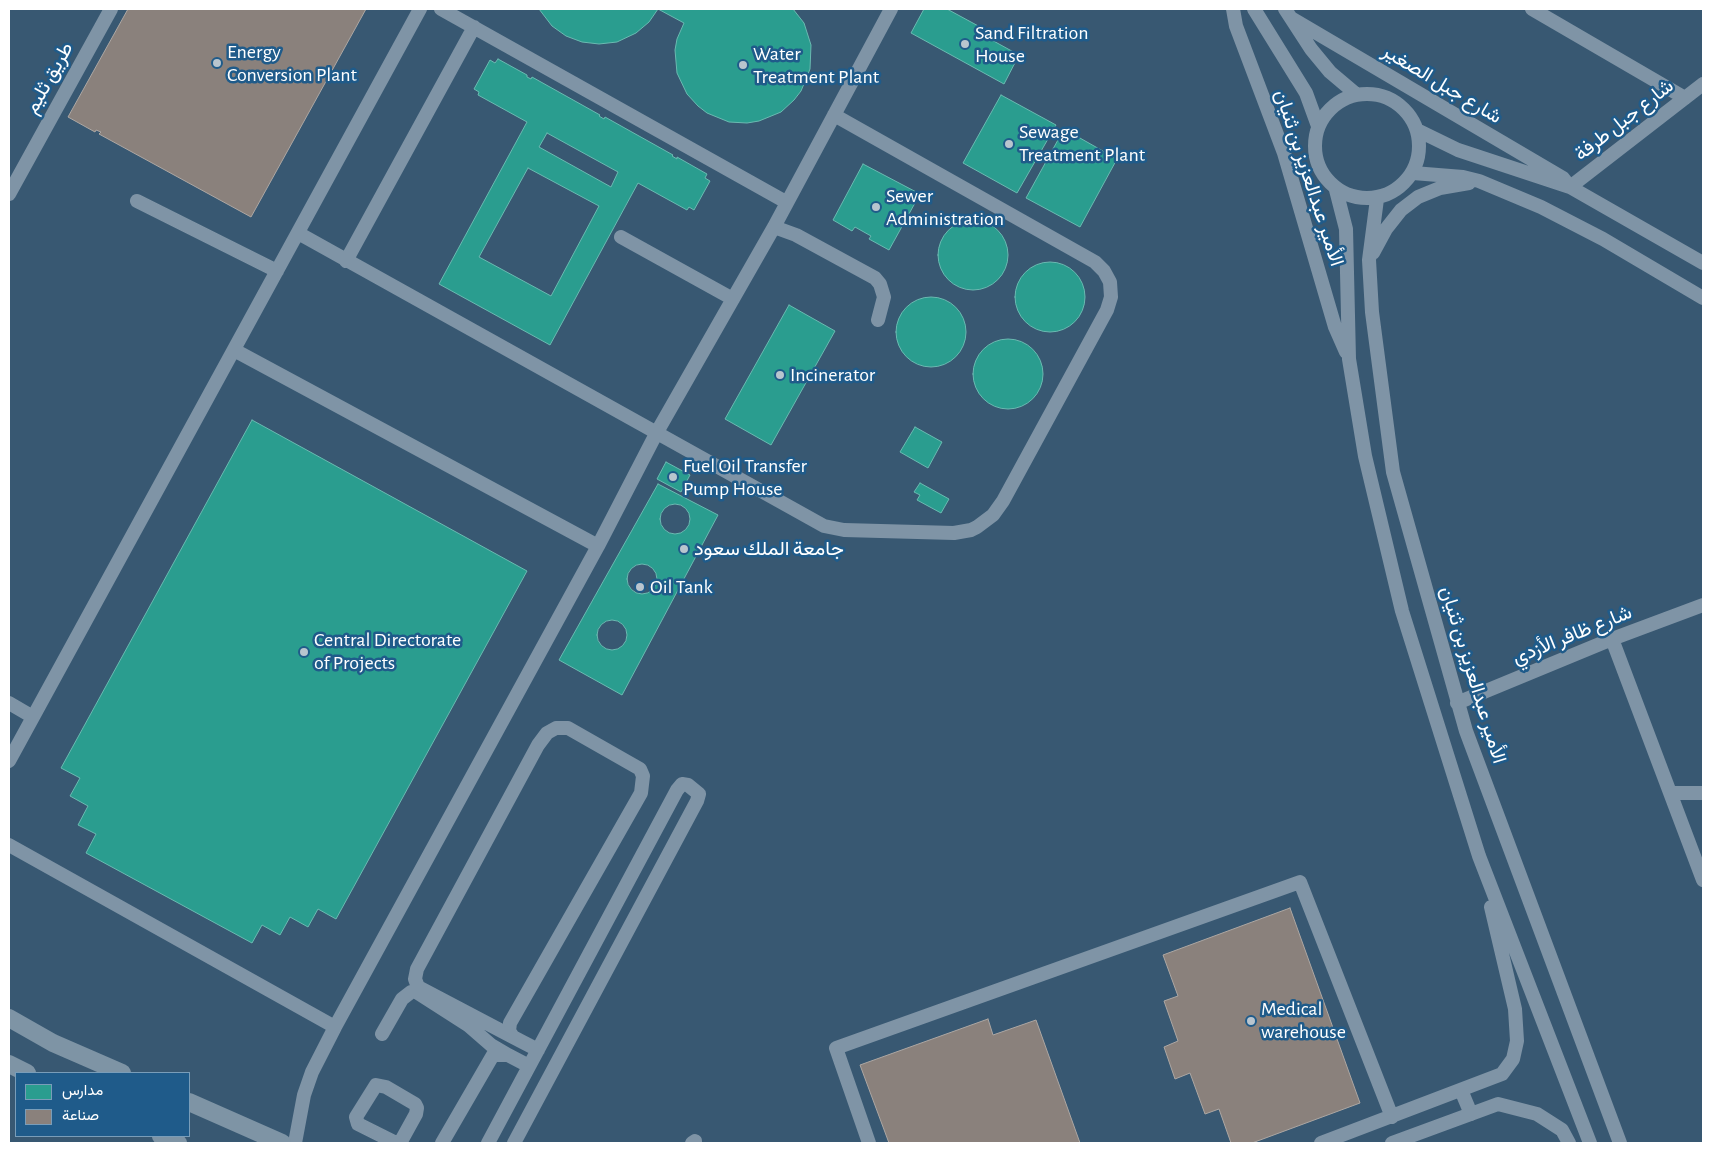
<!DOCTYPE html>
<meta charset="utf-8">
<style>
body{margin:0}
#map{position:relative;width:1712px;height:1152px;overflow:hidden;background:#385872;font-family:"Alegreya Sans",Vazirmatn,sans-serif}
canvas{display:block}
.frame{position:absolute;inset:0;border:10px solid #fff;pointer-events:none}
.legend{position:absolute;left:15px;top:1072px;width:175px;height:65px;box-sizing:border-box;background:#1f5b8a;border:1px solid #799db9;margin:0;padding:6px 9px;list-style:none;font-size:15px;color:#fff}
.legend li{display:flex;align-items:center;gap:10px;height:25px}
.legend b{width:25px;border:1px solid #799db9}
</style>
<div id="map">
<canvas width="1712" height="1152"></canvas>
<div class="frame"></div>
<ul class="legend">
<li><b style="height:14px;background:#2a9d8f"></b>مدارس</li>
<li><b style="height:14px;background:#8a817c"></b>صناعة</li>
</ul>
</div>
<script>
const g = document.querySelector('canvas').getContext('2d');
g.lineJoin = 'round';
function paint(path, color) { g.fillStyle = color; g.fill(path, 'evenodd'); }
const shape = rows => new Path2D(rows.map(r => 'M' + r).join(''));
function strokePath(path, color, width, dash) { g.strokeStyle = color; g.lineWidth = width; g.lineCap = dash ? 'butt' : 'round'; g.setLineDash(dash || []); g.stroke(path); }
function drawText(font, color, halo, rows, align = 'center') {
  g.font = font + ' "Alegreya Sans",Vazirmatn,sans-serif'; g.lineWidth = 5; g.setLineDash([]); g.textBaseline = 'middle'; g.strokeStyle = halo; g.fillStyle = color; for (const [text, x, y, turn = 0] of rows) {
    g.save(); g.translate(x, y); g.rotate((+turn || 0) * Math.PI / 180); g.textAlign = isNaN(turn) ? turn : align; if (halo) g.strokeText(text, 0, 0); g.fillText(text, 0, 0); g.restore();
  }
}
const schools = shape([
 [539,9,658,9,649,22,636,33,617,42,599,44,582,42,566,36,552,26,539,9],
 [658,9,793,9,804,23,811,45,810,69,801,91,794,100,781,112,759,121,747,123,729,122,707,113,698,106,687,94,677,73,675,50,677,39,684,23,658,9],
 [924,9,947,9,982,28,979,33,1019,55,1004,84,911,33,924,9],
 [498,59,527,75,527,77,531,79,532,77,600,115,599,116,604,119,605,117,673,155,672,156,677,159,677,157,707,174,705,178,710,181,694,210,689,207,687,210,638,183,550,345,439,284,527,122,478,95,479,92,474,89,490,60,495,63,498,59],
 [547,133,618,172,611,187,539,147,547,133],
 [528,168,599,206,551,296,479,257,528,168],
 [1001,95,1056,125,1017,193,963,163,1001,95],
 [1064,129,1117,159,1080,227,1026,198,1064,129],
 [863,164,920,194,889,250,869,239,871,236,855,227,852,231,833,220,863,164],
 '938 255a35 35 0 1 1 70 0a35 35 0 1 1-70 0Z',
 '1015 297a35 35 0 1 1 70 0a35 35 0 1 1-70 0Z',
 '896 332a35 35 0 1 1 70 0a35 35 0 1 1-70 0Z',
 [789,305,835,331,771,445,725,419,789,305],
 '973 374a35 35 0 1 1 70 0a35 35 0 1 1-70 0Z',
 [252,420,527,571,336,919,318,909,308,927,290,917,280,935,262,925,252,943,86,853,96,834,78,825,88,806,70,796,80,778,61,768,252,420],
 [915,427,942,442,928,468,900,452,915,427],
 [666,462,690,475,681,492,657,479,666,462],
 [920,483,949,499,941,513,917,500,920,495,914,492,920,483],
 [658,484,718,515,622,695,559,660,658,484],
 '660 519a15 15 0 1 1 30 0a15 15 0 1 1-30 0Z',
 '627 579a15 15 0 1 1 30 0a15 15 0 1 1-30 0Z',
 '597 635a15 15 0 1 1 30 0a15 15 0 1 1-30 0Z'
]);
const industry = shape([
 [128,9,366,9,251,217,99,134,101,132,96,130,95,132,68,117,128,9],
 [1290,908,1360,1103,1252,1143,1231,1143,1219,1109,1205,1114,1190,1073,1175,1079,1164,1047,1178,1041,1164,1001,1178,996,1163,955,1290,908],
 [988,1019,993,1035,1036,1020,1080,1143,889,1143,860,1065,988,1019]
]);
const minor = shape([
 [441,9,786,202],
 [1233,9,1236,26,1284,153,1335,327,1346,352],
 [1254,9,1306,93,1318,126],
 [1285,9,1311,49,1330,72,1356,94],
 [1532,9,1685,98],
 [1291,18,1563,178,1570,187,1703,84],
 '1315 146a52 52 0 1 1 104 0a52 52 0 1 1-104 0Z',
 [1417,130,1458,150,1570,187,1703,263],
 [1413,173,1463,177,1479,181,1541,207,1603,239,1703,298],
 [1336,190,1346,229,1349,359,1365,456,1402,611,1479,856,1590,1143],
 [9,194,111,9],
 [1377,199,1369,260,1372,312,1393,472,1466,731,1620,1143],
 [137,201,277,271],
 [774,227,796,235,875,278,880,284,884,297,878,320],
 [298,233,824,526,844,530,954,533,971,530,977,527,993,515,1003,501,1107,310,1111,297,1110,282,1104,271,1095,262,834,115],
 [621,237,733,299],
 [1373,253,1386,229,1401,210,1418,197,1440,188,1469,183],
 [346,261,474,27],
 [234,350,598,546],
 [1612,639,1703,880],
 [9,703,33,717],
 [1457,703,1612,639,1703,605],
 [9,761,420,9],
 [1671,793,1703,793],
 [9,845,335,1027],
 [382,1034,402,999,411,992,415,991,468,1025,491,1045,508,1055],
 [513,1037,509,1031,510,1023,641,793,643,776,640,769,568,728,556,728,547,733,538,745,417,969,415,979,418,987,513,1037,538,1050],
 [1461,1090,1471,1114],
 [295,1143,304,1095,312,1072,335,1027,598,546,657,432,774,227,891,9],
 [396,1143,358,1124,356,1117,376,1085,386,1087,415,1104,417,1108,416,1114,400,1143],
 [442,1143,493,1055,508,1055,529,1066],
 [488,1143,677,790,682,784,688,785,699,794,697,801,514,1143],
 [692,1143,695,1141],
 [869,1143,836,1048,1300,882,1392,1117],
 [1321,1143,1502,1074,1513,1059,1517,1041,1515,1009,1491,907],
 [1392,1143,1498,1104,1537,1114,1562,1130,1569,1143]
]);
const major = shape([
 [9,1018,53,1043,122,1073],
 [9,1064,27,1073],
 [189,1102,282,1143],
 [161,1136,178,1143]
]);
const markers = [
 [965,44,5,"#b9c5ce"],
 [217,63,5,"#b9c5ce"],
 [743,65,5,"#b9c5ce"],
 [1009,144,5,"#b9c5ce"],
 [876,207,5,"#b9c5ce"],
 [780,375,5,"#b9c5ce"],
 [673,477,5,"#b9c5ce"],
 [684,549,5,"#b9c5ce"],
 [640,587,5,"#b9c5ce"],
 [304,652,5,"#b9c5ce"],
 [1251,1021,5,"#b9c5ce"]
];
const poiNames = [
 ["Sand Filtration",975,33],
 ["House",975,56],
 ["Energy",227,52],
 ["Conversion Plant",227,75],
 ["Water",753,54],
 ["Treatment Plant",753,77],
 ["Sewage",1019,132],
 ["Treatment Plant",1019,155],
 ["Sewer",886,196],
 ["Administration",886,219],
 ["Incinerator",790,375],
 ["Fuel Oil Transfer",683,466],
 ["Pump House",683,489],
 ["جامعة الملك سعود",694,549],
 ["Oil Tank",650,587],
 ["Central Directorate",314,640],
 ["of Projects",314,663],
 ["Medical",1261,1009],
 ["warehouse",1261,1032]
];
const streetNames = [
 ["طريق ثليم",49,78,-61],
 ["شارع جبل الصغير",1442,84,31],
 ["شارع جبل طرفة",1624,120,-38],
 ["الأمير عبدالعزيز بن ثنيان",1309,178,72],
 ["شارع ظافر الأزدي",1572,635,-22],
 ["الأمير عبدالعزيز بن ثنيان",1473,675,73]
];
paint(schools, '#2a9d8f');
strokePath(schools, '#6abab1', 1);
paint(industry, '#8a817c');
strokePath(industry, '#ada7a3', 1);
strokePath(minor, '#7f94a6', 14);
strokePath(major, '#7e94a5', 18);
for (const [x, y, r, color] of markers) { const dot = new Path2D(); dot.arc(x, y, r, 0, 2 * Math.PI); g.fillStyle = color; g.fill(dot); strokePath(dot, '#1f5b8a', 2); }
drawText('20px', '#fff', '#1f5b8a', poiNames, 'left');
drawText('20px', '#fff', '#1f5b8a', streetNames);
</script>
